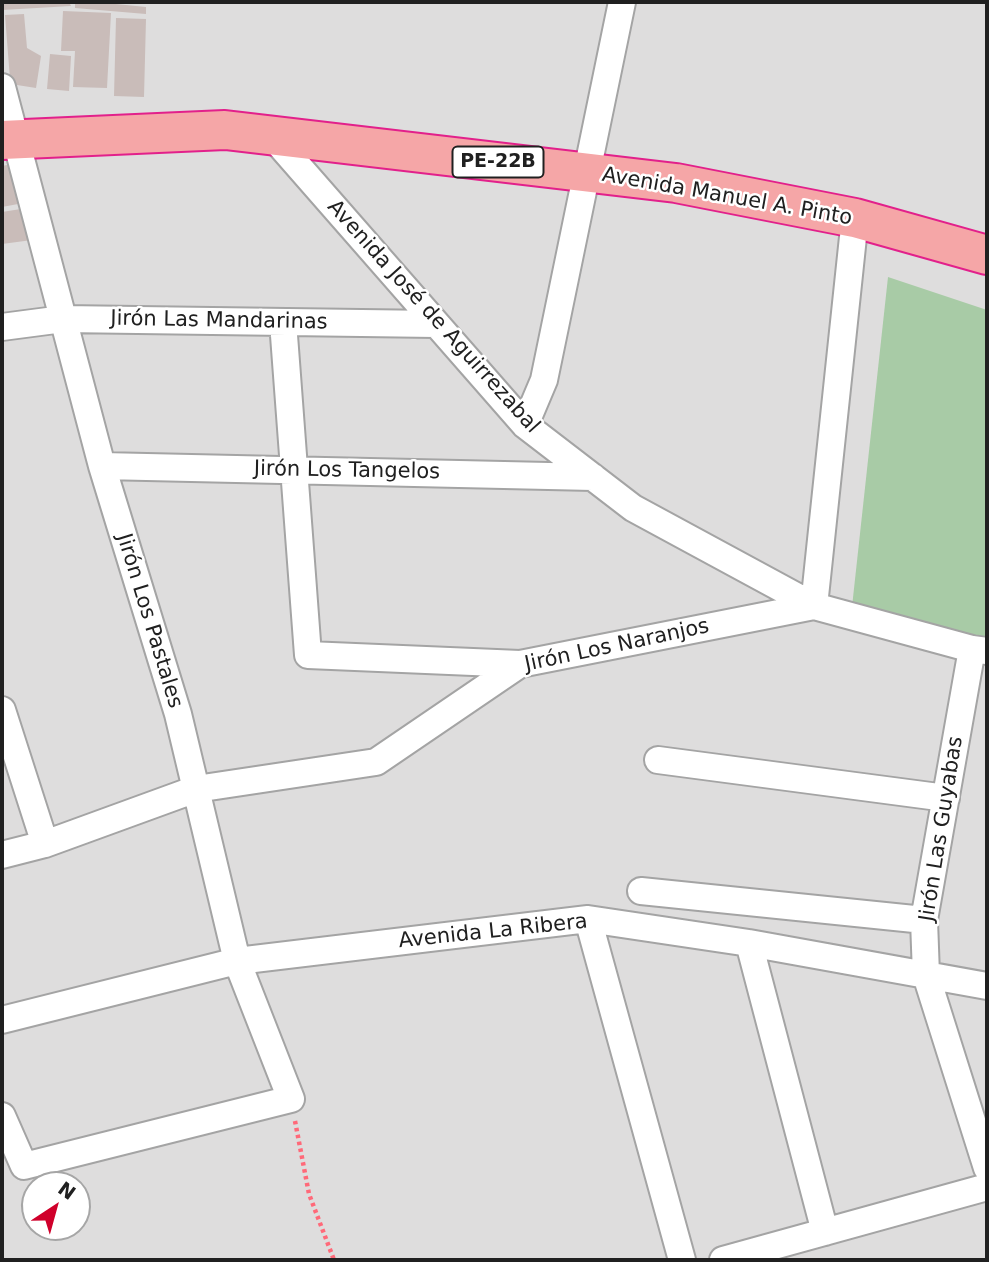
<!DOCTYPE html>
<meta charset="utf-8">
<style>
body{margin:0}
#map{position:relative;width:989px;height:1262px;overflow:hidden;background:#f1ebe6;font-family:"DejaVu Sans",sans-serif}
canvas{display:block}
.frame{position:absolute;inset:0;border:4px solid #202020;pointer-events:none}
.north{position:absolute;left:21px;top:1171px;width:70px;height:70px;box-sizing:border-box;background:#fff;border:2px solid #a6a6a6;border-radius:50%;rotate:36deg;font-size:19px;font-weight:700;line-height:28px;text-align:center;color:#202020}
.north::after{content:'';display:block;margin:auto;width:24px;height:32px;background:#d0002b;clip-path:polygon(50% 0,100% 100%,50% 72%,0 100%)}
</style>
<div id="map">
<canvas width="989" height="1262"></canvas>
<div class="frame"></div>
<div class="north">N</div>
</div>
<script>
const g = document.querySelector('canvas').getContext('2d');
g.lineJoin = 'round';
function paint(path, color) { g.fillStyle = color; g.fill(path, 'evenodd'); }
const shape = rows => new Path2D(rows.map(r => 'M' + r).join(''));
function strokePath(path, color, width, dash) { g.strokeStyle = color; g.lineWidth = width; g.lineCap = dash ? 'butt' : 'round'; g.setLineDash(dash || []); g.stroke(path); }
function drawText(font, color, halo, rows, align = 'center') {
  g.font = font + ' "DejaVu Sans",sans-serif'; g.lineWidth = 5; g.setLineDash([]); g.textBaseline = 'middle'; g.strokeStyle = halo; g.fillStyle = color; for (const [text, x, y, turn = 0] of rows) {
    g.save(); g.translate(x, y); g.rotate((+turn || 0) * Math.PI / 180); g.textAlign = isNaN(turn) ? turn : align; if (halo) g.strokeText(text, 0, 0); g.fillText(text, 0, 0); g.restore();
  }
}
const residential = shape([
 [2,2,987,2,987,1260,2,1260],
 [35,1185,77,1185,77,1227,35,1227]
]);
const cemetery = shape([
 [888,277,987,310,987,651,851,616]
]);
const building = shape([
 [2,2,69,2,71,6,2,10],
 [75,2,96,2,146,7,146,14,75,8],
 [63,11,111,13,107,88,73,87,75,51,61,51],
 [24,14,27,48,41,56,36,88,17,85,10,79,5,15],
 [116,18,146,19,144,97,114,96],
 [50,54,71,56,69,91,47,89],
 [12,164,18,204,2,207,2,166],
 [27,208,32,240,2,244,2,212]
]);
const path = shape([
 [295,1121,309,1194,334,1260]
]);
const minor = shape([
 [2,87,102,466,178,714,237,961,291,1099,24,1166,2,1116],
 [272,136,525,425,633,508,814,606,972,649,987,651],
 [283,322,308,655,520,664],
 [2,327,63,319,436,324],
 [525,425,544,380,622,2],
 [102,466,593,477],
 [972,649,924,920,926,975,987,1168],
 [2,710,45,844],
 [658,760,946,798],
 [2,855,45,844,196,789,376,762,520,664,814,606,855,218],
 [641,891,924,920],
 [588,919,682,1260],
 [749,943,825,1232],
 [2,1020,237,961,588,919,749,943,987,986],
 [723,1260,987,1187]
]);
const trunk = shape([
 [2,140,225,130,676,183,855,218,987,255]
]);
const shields = [
 [498,162,91]
];
const shieldNames = [
 ["PE-22B",498,162]
];
const streetNames = [
 ["Avenida Manuel A. Pinto",727,197,10],
 ["Avenida José de Aguirrezabal",433,317,48],
 ["Jirón Las Mandarinas",219,321,1],
 ["Jirón Los Tangelos",347,471,1],
 ["Jirón Los Pastales",149,621,73],
 ["Jirón Los Naranjos",617,646,-12],
 ["Jirón Las Guyabas",942,829,-81],
 ["Avenida La Ribera",493,932,-6]
];
paint(residential, '#dedddd');
paint(cemetery, '#a8cba6');
paint(building, '#c9bcb9');
strokePath(minor, '#a4a4a4', 30);
strokePath(trunk, '#e2208b', 42);
strokePath(path, '#ff6979', 4.5, [3.5, 3.5]);
strokePath(minor, '#fff', 26);
strokePath(trunk, '#f5a6a7', 38);
for (const [x, y, w] of shields) { const box = new Path2D(); box.roundRect(x - w / 2, y - 15.5, w, 31, 5); g.fillStyle = '#fff'; g.fill(box); strokePath(box, '#202020', 2); }
drawText('bold 19px', '#202020', null, shieldNames);
drawText('21px', '#202020', '#fff', streetNames);
</script>
